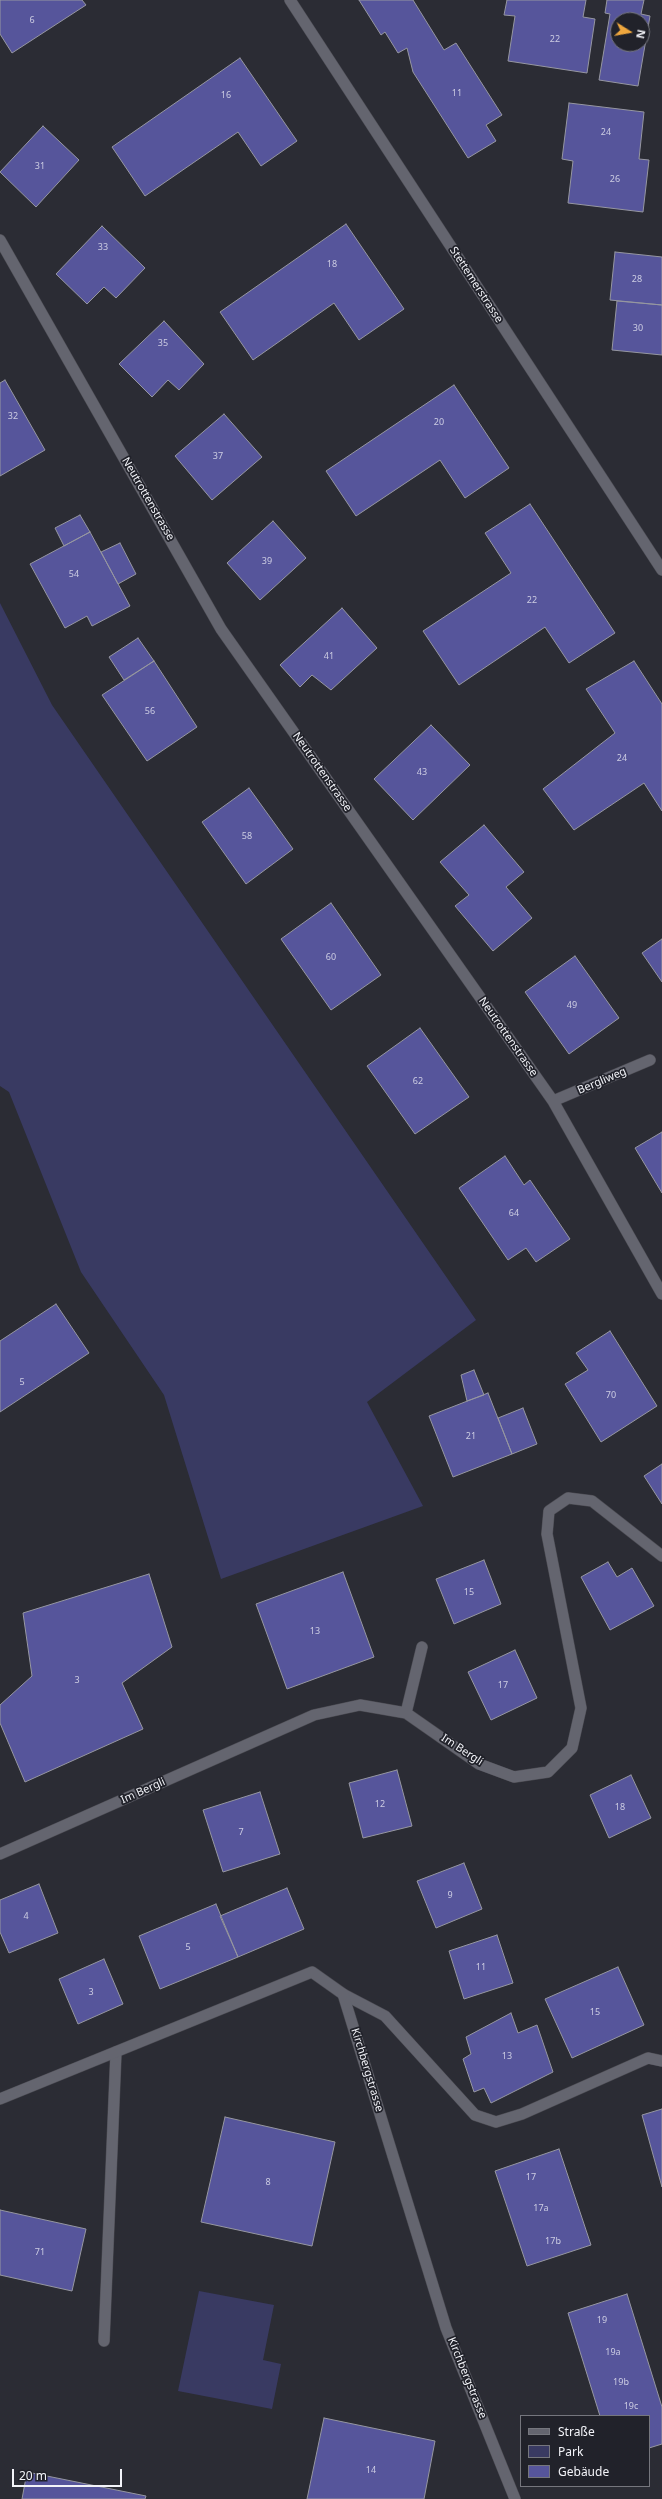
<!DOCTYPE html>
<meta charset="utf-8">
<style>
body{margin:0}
#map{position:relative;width:662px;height:2499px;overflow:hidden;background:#2b2c34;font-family:"Noto Sans",sans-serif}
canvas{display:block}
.legend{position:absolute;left:520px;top:2415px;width:130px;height:72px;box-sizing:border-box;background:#21222a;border:1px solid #75767d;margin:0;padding:5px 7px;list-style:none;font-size:12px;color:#f3f4f9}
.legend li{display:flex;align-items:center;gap:8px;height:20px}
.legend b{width:20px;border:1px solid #75767d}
.north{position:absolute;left:610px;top:12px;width:40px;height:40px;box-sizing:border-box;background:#21222a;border:1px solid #75767d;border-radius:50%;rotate:101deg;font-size:11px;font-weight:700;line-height:16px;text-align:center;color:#f3f4f9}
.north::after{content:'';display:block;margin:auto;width:14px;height:18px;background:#efa73e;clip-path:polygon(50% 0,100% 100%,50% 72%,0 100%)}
.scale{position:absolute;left:12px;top:2469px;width:110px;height:18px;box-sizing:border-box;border:2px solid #f3f4f9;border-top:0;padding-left:5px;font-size:12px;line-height:14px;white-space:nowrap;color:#f3f4f9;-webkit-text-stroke:3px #21222a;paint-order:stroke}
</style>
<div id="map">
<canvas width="662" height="2499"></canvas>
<ul class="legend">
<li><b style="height:5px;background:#64656f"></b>Straße</li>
<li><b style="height:11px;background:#393a62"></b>Park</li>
<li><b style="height:11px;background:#56559b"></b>Gebäude</li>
</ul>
<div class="north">N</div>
<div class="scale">20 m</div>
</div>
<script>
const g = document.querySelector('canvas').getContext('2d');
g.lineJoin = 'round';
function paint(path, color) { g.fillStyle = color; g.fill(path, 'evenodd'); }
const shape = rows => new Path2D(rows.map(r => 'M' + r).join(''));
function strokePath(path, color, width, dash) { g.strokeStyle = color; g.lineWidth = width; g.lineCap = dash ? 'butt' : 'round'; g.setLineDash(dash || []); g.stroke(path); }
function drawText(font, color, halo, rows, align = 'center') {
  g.font = font + ' "Noto Sans",sans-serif'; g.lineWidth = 3.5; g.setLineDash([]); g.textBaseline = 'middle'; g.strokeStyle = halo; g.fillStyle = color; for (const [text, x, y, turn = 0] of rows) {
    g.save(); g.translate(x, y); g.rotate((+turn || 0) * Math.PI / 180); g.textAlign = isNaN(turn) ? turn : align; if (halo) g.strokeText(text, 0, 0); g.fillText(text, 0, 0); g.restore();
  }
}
const green = shape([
 [0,603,52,705,476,1320,367,1402,423,1506,221,1579,164,1395,81,1272,9,1092,0,1086],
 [199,2291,274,2305,263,2360,281,2364,272,2409,178,2391]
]);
const building = shape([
 [0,0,82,0,86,5,12,53,0,34,0,0],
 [359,0,413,0,444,50,456,43,502,115,486,125,496,141,468,158,413,72,407,48,398,53,385,32,381,35,359,0],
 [507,0,586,0,583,17,595,19,587,73,508,61,515,16,504,15,507,0],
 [607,0,644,0,641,14,650,16,638,86,599,80,610,14,605,13,607,0],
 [618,20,642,20,642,44,618,44,618,20],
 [240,58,297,141,261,166,238,132,145,196,112,147,240,58],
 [569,103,644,112,639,159,649,160,643,212,568,203,573,161,562,159,569,103],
 [43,126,79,160,36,207,0,172,43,126],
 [346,224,404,309,359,340,334,303,253,360,220,312,346,224],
 [102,226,145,268,116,298,104,287,87,304,56,274,102,226],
 [615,252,662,257,662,305,610,300,615,252],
 [617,301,662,305,662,355,612,350,617,301],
 [164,321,204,364,179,390,168,380,152,397,119,364,164,321],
 [5,380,45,450,0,476,0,383,5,380],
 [454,385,509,468,465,498,440,460,356,516,326,471,454,385],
 [224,414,262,457,212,500,175,456,224,414],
 [530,504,615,633,569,663,545,627,459,685,423,631,511,573,485,533,530,504],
 [80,515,90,532,64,546,55,528,80,515],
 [273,521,306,558,260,600,227,563,273,521],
 [90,532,130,606,92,626,87,616,65,628,30,564,90,532],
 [120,543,136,574,118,584,101,552,120,543],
 [342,608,377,648,331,690,312,675,300,687,280,665,342,608],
 [138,638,154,661,124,680,109,657,138,638],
 [154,661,197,727,147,761,102,695,154,661],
 [634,661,662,704,662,811,644,783,574,830,543,789,615,733,586,689,634,661],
 [431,725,470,765,413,820,374,779,431,725],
 [249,788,293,849,246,884,202,822,249,788],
 [484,825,524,872,506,887,532,918,493,951,455,906,469,895,440,862,484,825],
 [331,903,381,975,331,1010,281,939,331,903],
 [662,939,662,982,642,953,662,939],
 [575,956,619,1018,569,1054,525,992,575,956],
 [420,1028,469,1097,415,1134,367,1066,420,1028],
 [662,1132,662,1193,635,1148,662,1132],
 [505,1156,524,1185,530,1180,570,1239,536,1262,526,1248,508,1260,459,1188,505,1156],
 [56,1304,89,1353,0,1412,0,1341,56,1304],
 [610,1331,657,1406,601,1442,565,1384,588,1370,576,1353,610,1331],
 [474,1370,484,1395,467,1401,461,1375,474,1370],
 [488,1393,512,1454,453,1477,429,1416,488,1393],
 [523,1408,537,1444,512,1454,498,1418,523,1408],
 [662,1464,662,1504,644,1476,662,1464],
 [484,1560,501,1604,454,1624,436,1579,484,1560],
 [608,1562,617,1577,632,1568,654,1606,610,1630,581,1577,608,1562],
 [343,1572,374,1657,287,1689,256,1604,343,1572],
 [149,1574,172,1647,122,1683,143,1729,25,1782,0,1723,0,1705,32,1676,23,1613,149,1574],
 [515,1650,537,1698,491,1720,468,1672,515,1650],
 [397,1770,412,1826,363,1838,349,1783,397,1770],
 [631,1775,651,1818,609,1838,590,1795,631,1775],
 [260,1792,280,1854,223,1872,203,1810,260,1792],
 [464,1863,482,1909,436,1928,417,1881,464,1863],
 [39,1884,58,1933,9,1953,0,1932,0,1900,39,1884],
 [287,1888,304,1929,238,1957,220,1916,287,1888],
 [216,1904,238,1957,160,1989,139,1936,216,1904],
 [497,1935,513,1983,464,1999,449,1951,497,1935],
 [104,1959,123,2004,78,2024,59,1979,104,1959],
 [618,1967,644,2025,572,2058,545,1999,618,1967],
 [511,2013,518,2033,537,2025,553,2072,491,2103,484,2088,474,2092,463,2059,471,2054,466,2037,511,2013],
 [662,2109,662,2187,642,2115,662,2109],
 [225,2117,335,2142,312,2246,201,2222,225,2117],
 [559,2149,591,2245,527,2266,495,2171,559,2149],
 [0,2210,86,2229,72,2291,0,2275,0,2210],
 [627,2294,662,2407,662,2444,649,2448,649,2416,600,2416,568,2313,627,2294],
 [324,2418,435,2441,424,2499,307,2499,324,2418],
 [27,2472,146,2496,145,2499,22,2499,27,2472]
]);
const service = shape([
 [343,1994,385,2016,475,2115,496,2122,522,2114,648,2058,662,2061],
 [104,2341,116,2052]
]);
const minor = shape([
 [290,0,662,570],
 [0,240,221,629,553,1101,662,1294],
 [553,1101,650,1060],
 [406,1713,422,1647],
 [0,1854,314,1715,360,1705,406,1713,479,1764,514,1777,548,1772,572,1748,581,1708,547,1534,549,1511,568,1498,592,1501,662,1556],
 [0,2099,312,1972,343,1994,446,2328,515,2499]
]);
const numberNames = [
 ["6",32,20],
 ["22",555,39],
 ["11",457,93],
 ["16",226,95],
 ["24",606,132],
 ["31",40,166],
 ["26",615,179],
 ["33",103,247],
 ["18",332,264],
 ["28",637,279],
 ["30",638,328],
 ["35",163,343],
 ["32",13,416],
 ["20",439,422],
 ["37",218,456],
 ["39",267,561],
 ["54",74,574],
 ["22",532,600],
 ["41",329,656],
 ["56",150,711],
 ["24",622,758],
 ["43",422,772],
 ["58",247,836],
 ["60",331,957],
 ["49",572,1005],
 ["62",418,1081],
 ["64",514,1213],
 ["5",22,1382],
 ["70",611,1395],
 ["21",471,1436],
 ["15",469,1592],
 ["13",315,1631],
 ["3",77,1680],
 ["17",503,1685],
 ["12",380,1804],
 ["18",620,1807],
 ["7",241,1832],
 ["9",450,1895],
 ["4",26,1916],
 ["5",188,1947],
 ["11",481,1967],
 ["3",91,1992],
 ["15",595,2012],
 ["13",507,2056],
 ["17",531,2177],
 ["8",268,2182],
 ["17a",541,2208],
 ["17b",553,2241],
 ["71",40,2252],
 ["19",602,2320],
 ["19a",613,2352],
 ["19b",621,2382],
 ["19c",631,2406],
 ["14",371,2470]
];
const streetNames = [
 ["Stettemerstrasse",476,285,57],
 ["Neutrottenstrasse",148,499,60],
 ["Neutrottenstrasse",322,772,55],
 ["Neutrottenstrasse",508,1037,55],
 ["Bergliweg",602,1081,-23],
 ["Im Bergli",462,1750,33],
 ["Im Bergli",143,1791,-24],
 ["Kirchbergstrasse",367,2070,73],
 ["Kirchbergstrasse",467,2378,68]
];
paint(green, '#393a62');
paint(building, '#56559b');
strokePath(building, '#9697a1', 1);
strokePath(service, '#4a4a51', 12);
strokePath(minor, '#4a4a51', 12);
strokePath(service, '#64656f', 11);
strokePath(minor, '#64656f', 11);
drawText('9px', '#cccce2', null, numberNames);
drawText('11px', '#f3f4f9', '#21222a', streetNames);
</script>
